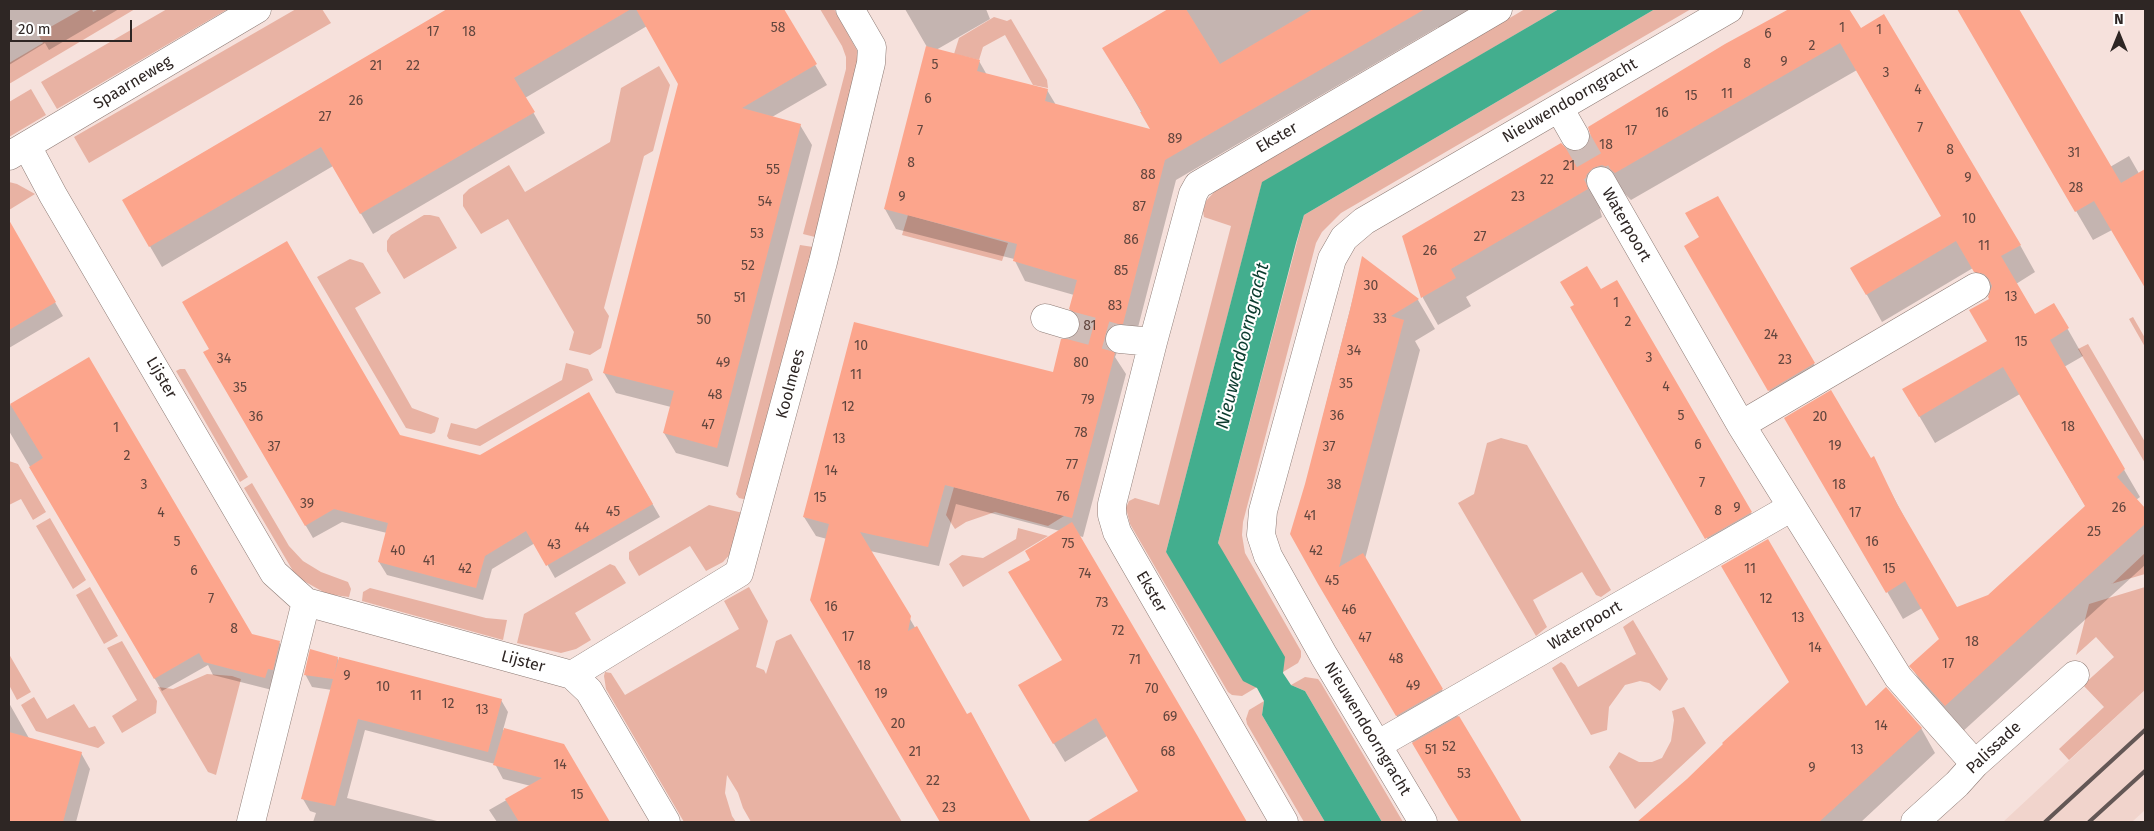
<!DOCTYPE html>
<style>
body{margin:0}
#map{position:relative;width:2154px;height:831px;overflow:hidden;background:#f6e1dc;font-family:"Fira Sans",sans-serif}
canvas{display:block}
.frame{position:absolute;inset:0;border:10px solid #2e2624;pointer-events:none}
.north{position:absolute;left:2094px;top:10px;width:50px;height:50px;-webkit-text-stroke:4px #fff;paint-order:stroke;rotate:0deg;font-size:14px;font-weight:700;line-height:20px;text-align:center;color:#2e2624}
.north::after{content:'';display:block;margin:auto;width:18px;height:22px;background:#2e2624;clip-path:polygon(50% 0,100% 100%,50% 72%,0 100%)}
.scale{position:absolute;left:10px;top:20px;width:122px;height:22px;box-sizing:border-box;border:2px solid #2e2624;border-top:0;padding-left:6px;font-size:15px;line-height:18px;white-space:nowrap;color:#2e2624;-webkit-text-stroke:4px #fff;paint-order:stroke}
</style>
<div id="map">
<canvas width="2154" height="831"></canvas>
<div class="frame"></div>
<div class="north">N</div>
<div class="scale">20 m</div>
</div>
<script>
const g = document.querySelector('canvas').getContext('2d');
g.lineJoin = 'round';
function paint(path, color) { g.fillStyle = color; g.fill(path, 'evenodd'); }
const shape = rows => new Path2D(rows.map(r => 'M' + r).join(''));
function strokePath(path, color, width, dash) { g.strokeStyle = color; g.lineWidth = width; g.lineCap = dash ? 'butt' : 'round'; g.setLineDash(dash || []); g.stroke(path); }
function drawText(font, color, halo, rows, align = 'center') {
  g.font = font + ' "Fira Sans",sans-serif'; g.lineWidth = 4; g.setLineDash([]); g.textBaseline = 'middle'; g.strokeStyle = halo; g.fillStyle = color; for (const [text, x, y, turn = 0] of rows) {
    g.save(); g.translate(x, y); g.rotate((+turn || 0) * Math.PI / 180); g.textAlign = isNaN(turn) ? turn : align; if (halo) g.strokeText(text, 0, 0); g.fillText(text, 0, 0); g.restore();
  }
}
const built = shape([
 [2145,690,2145,810,2132,822,2003,822]
]);
const green = shape([
 [82,9,92,9,93,12,99,9,135,9,9,84,9,63,43,43,38,34],
 [167,9,228,9,57,109,41,82],
 [296,9,322,9,331,23,89,163,74,137],
 [820,9,834,9,859,54,860,66,815,237,803,234,846,69,846,57,842,46],
 [1525,9,1559,9,1262,183,1166,552,1257,687,1242,696,1232,695,1228,692,1130,524,1126,508,1129,501,1135,498,1159,505,1231,226,1204,217,1203,211,1206,201,1215,191],
 [1655,9,1691,9,1341,213,1322,232,1316,243,1243,522,1242,535,1245,553,1301,651,1301,657,1298,663,1283,672,1218,543,1304,215],
 [994,17,1007,21,1011,19,1047,80,1048,88,1033,85,1005,35,983,47,979,60,954,54,959,38],
 [659,66,670,85,653,151,644,156,604,308,609,316,601,348,590,355,569,350,574,332,508,219,481,234,463,206,463,195,469,189,509,165,525,192,610,142,621,88],
 [31,89,46,115,9,137,9,102],
 [9,182,17,184,35,194,9,210],
 [424,215,430,215,439,217,457,248,404,279,387,251,387,241,391,235],
 [908,215,1008,243,1002,261,902,235],
 [800,245,813,247,747,500,739,498,736,494],
 [350,259,363,263,381,293,355,308,412,408,439,418,435,432,431,434,406,428,317,277],
 [2133,317,2145,338,2145,347,2129,319],
 [2088,344,2145,442,2145,463,2078,349],
 [566,363,588,369,593,380,480,446,449,439,447,436,451,423,476,429,562,380],
 [180,369,185,369,248,477,240,482,176,371],
 [1501,438,1527,445,1611,590,1601,597,1596,595,1582,572,1533,600,1547,627,1536,636,1458,503,1474,494,1487,443],
 [9,461,18,464,46,512,33,520,21,499,9,505],
 [252,483,289,546,303,561,321,572,348,582,351,589,349,597,327,594,302,580,293,571,244,488],
 [954,487,1064,516,1048,526,995,512,966,522,955,529,946,515],
 [709,505,743,513,732,552,723,562,706,571,690,546,639,576,629,559,629,552],
 [50,518,86,580,73,589,36,526],
 [1018,528,1048,536,963,587,949,564,962,555,983,558,1016,539],
 [2145,553,2145,574,2111,584,2112,584],
 [610,564,615,566,626,583,575,613,591,640,576,649,561,653,517,643,524,614],
 [90,587,118,636,104,644,76,595],
 [749,587,768,621,756,667,764,670,766,674,776,641,791,634,902,822,751,822,743,808,738,793,727,775,725,793,732,816,736,822,684,822,606,689,604,676,605,672,611,673,625,695,739,629,724,601],
 [2145,587,2145,690,2069,760,2059,749,2104,707,2083,685,2114,657,2096,637,2076,655,2089,604],
 [370,588,486,618,507,620,503,640,362,601,363,592],
 [1633,620,1668,679,1660,691,1649,683,1640,681,1625,685,1609,707,1607,730,1591,735,1552,668,1561,662,1565,665,1578,687,1636,654,1623,627],
 [122,641,157,701,156,713,122,733,112,716,137,700,107,648],
 [9,654,31,692,17,700,9,685],
 [207,674,232,676,241,679,216,775,208,772,158,687,173,689],
 [1305,677,1318,679,1321,683,1403,822,1382,822,1305,691,1291,685],
 [34,697,47,719,74,704,89,728,95,726,105,743,98,748,36,731,21,705],
 [1264,701,1262,715,1325,822,1304,822,1247,724,1246,719,1249,710],
 [1684,707,1706,743,1635,809,1609,767,1619,752,1639,762,1652,762,1662,758,1671,741,1674,720,1672,711]
]);
const water = shape([
 [1559,9,1655,9,1304,215,1296,243,1218,543,1285,657,1283,673,1291,685,1305,691,1382,822,1325,822,1262,715,1264,701,1257,688,1243,681,1166,552,1262,182]
]);
const shadow = shape([
 [9,9,119,9,49,50,45,43,9,65],
 [449,9,782,9,827,85,772,117,800,125,812,145,728,467,676,453,664,433,671,407,616,393,604,373,680,84,647,26,525,98,545,133,373,234,333,166,162,267,123,200],
 [905,9,986,9,990,19,936,50,979,61,987,75,1047,90,1056,105,1152,131,1104,48,1171,9,1492,9,1444,37,1438,27,1176,180,1134,343,1118,350,1115,357,1126,374,1083,537,1079,536,1246,822,1107,822,1103,814,1140,792,1107,736,1065,762,1030,704,1063,661,1060,531,956,504,939,566,870,551,967,716,982,733,1030,822,941,822,811,600,827,539,816,536,804,517,1054,373,1069,340,1076,337,1081,328,1070,309,1074,295,1025,281,1014,259,896,229,885,209,927,47],
 [1790,9,1848,9,1860,30,2020,245,2035,272,2016,284,2034,316,2054,305,2083,356,2064,367,2140,497,2136,500,2145,510,2145,565,1961,733,1927,693,1911,666,1941,639,1922,608,1903,619,1786,418,1870,460,1873,458,1911,530,1957,608,1988,596,2086,507,2020,394,1935,443,1904,390,1989,341,1991,299,1973,268,1882,322,1852,268,1943,216,1857,70,1631,200,1625,194,1618,192,1602,201,1600,210,1602,217,1466,297,1471,306,1438,325,1423,298,1404,236,1567,151,1575,153,1584,150,1726,45],
 [1958,9,2018,9,2110,167,2129,156,2145,184,2145,286,2112,230,2093,240],
 [1717,197,1825,383,1780,409,1686,246,1700,238],
 [28,256,63,316,9,348,9,267],
 [1363,258,1418,300,1435,329,1415,341,1420,350,1365,559,1520,822,1460,822,1336,614,1306,484],
 [1616,282,1761,530,1717,555,1572,308],
 [205,353,400,436,481,457,589,394,660,517,555,578,535,543,492,569,483,600,387,575,379,562,387,533,342,522,313,538],
 [88,359,251,635,279,642,287,655,272,690,213,675,208,665,162,691,9,431,9,406],
 [337,658,339,661,501,700,508,712,503,730,563,745,609,822,497,822,489,810,531,786,503,779,495,764,365,730,347,798,441,822,313,822,316,813,310,811,303,799,332,690,312,687,305,674],
 [9,703,30,740,81,753,90,769,76,822,9,822],
 [1866,708,1921,728,1935,753,1861,822,1639,822,1688,780]
]);
const building = shape([
 [447,9,631,9,514,78,535,112,360,214,321,147,149,247,122,200],
 [636,9,784,9,817,64,742,108,801,124,717,448,663,433,674,391,603,373,678,84],
 [1168,9,1186,9,1220,64,1313,9,1425,9,1165,160,1123,324,1113,325,1107,330,1105,337,1106,346,1115,353,1072,518,945,485,928,547,860,532,911,616,908,631,917,626,967,714,971,712,1031,822,940,822,810,600,829,524,803,517,854,322,1053,372,1061,339,1069,339,1075,336,1080,329,1080,321,1077,314,1069,309,1077,280,1013,261,1017,244,884,209,926,46,980,60,977,71,1048,89,1045,101,1150,129,1140,112,1142,112,1102,48],
 [1789,9,1849,9,1861,28,1884,14,2021,245,2001,256,2035,314,2054,303,2069,328,2050,340,2125,469,2117,477,2145,508,2145,524,1945,706,1909,666,1939,639,1905,581,1886,593,1784,418,1831,390,1871,458,1874,456,1897,504,1957,607,1988,595,2085,506,2003,367,1919,417,1902,389,1987,341,1969,310,1989,299,1988,297,1992,286,1989,279,1984,274,1974,272,1956,241,1866,295,1850,268,1941,216,1840,43,1615,173,1609,168,1602,165,1593,168,1587,174,1585,180,1588,189,1451,269,1456,278,1421,298,1402,236,1561,143,1568,150,1575,152,1583,149,1588,144,1591,137,1588,127,1725,44],
 [1957,9,2019,9,2121,183,2145,169,2145,288,2094,201,2075,212],
 [1718,196,1815,363,1768,391,1684,246,1699,237,1685,213],
 [9,220,56,302,9,330],
 [287,241,400,435,480,455,589,392,653,504,546,566,526,531,485,556,476,588,378,562,388,523,334,509,305,526,203,352,209,349,182,302],
 [1362,256,1419,299,1391,316,1404,320,1339,567,1363,553,1443,689,1396,716,1318,584,1290,534,1305,484,1350,310],
 [1587,266,1601,289,1617,280,1752,512,1705,539,1570,307,1574,305,1560,282],
 [89,357,252,634,280,641,273,670,268,669,265,678,204,662,199,653,154,679,29,467,43,458,10,404],
 [1072,522,1197,735,1247,822,1086,822,1138,791,1096,718,1053,744,1018,685,1062,660,1008,572,1030,560,1025,551],
 [1768,539,1866,706,1886,687,1922,728,1819,822,1637,822,1687,779,1723,744,1722,743,1789,682,1721,566],
 [310,649,338,657,334,676,339,657,502,699,488,752,358,719,335,806,301,799,333,679,304,675],
 [1459,716,1495,776,1522,822,1459,822,1448,804,1412,743],
 [504,728,564,744,610,822,519,822,505,799,542,778,493,765],
 [9,732,82,752,63,822,9,822]
]);
const streetTunnel = shape([
 [1575,136,1601,181],
 [1065,324,1120,339]
]);
const street = shape([
 [1559,108,1575,136],
 [27,146,53,195,274,573,306,602,572,675,589,691,666,822],
 [9,156,257,9],
 [1601,181,1741,425,1898,677,1975,764],
 [1045,318,1065,324],
 [1120,339,1153,342],
 [1741,425,1976,287],
 [572,675,739,573,823,262,871,63,872,47,850,9],
 [1377,745,1792,507],
 [251,822,306,602],
 [1284,822,1126,548,1117,532,1112,515,1112,504,1153,342,1193,194,1198,185,1498,9],
 [1423,822,1324,656,1268,556,1261,535,1263,511,1332,259,1344,238,1364,221,1729,9],
 [1915,822,1957,784,1975,764,2075,675]
]);
const rail = shape([
 [2045,822,2145,730],
 [2089,822,2145,771]
]);
const numberNames = [
 ["58",778,28],
 ["1",1842,28],
 ["1",1879,30],
 ["17",433,32],
 ["18",469,32],
 ["6",1768,34],
 ["2",1812,46],
 ["9",1784,62],
 ["8",1747,64],
 ["5",935,65],
 ["21",376,66],
 ["22",413,66],
 ["3",1886,73],
 ["4",1918,90],
 ["11",1727,94],
 ["15",1691,96],
 ["6",928,99],
 ["26",356,101],
 ["16",1662,113],
 ["27",325,117],
 ["7",1920,128],
 ["7",920,131],
 ["17",1631,131],
 ["89",1175,139],
 ["18",1606,145],
 ["8",1950,150],
 ["31",2074,153],
 ["8",911,163],
 ["21",1569,166],
 ["55",773,170],
 ["88",1148,175],
 ["9",1968,178],
 ["22",1547,180],
 ["28",2076,188],
 ["9",902,197],
 ["23",1518,197],
 ["54",765,202],
 ["87",1139,207],
 ["10",1969,219],
 ["53",757,234],
 ["27",1480,237],
 ["86",1131,240],
 ["11",1984,246],
 ["26",1430,251],
 ["52",748,266],
 ["85",1121,271],
 ["30",1371,286],
 ["13",2011,297],
 ["51",740,298],
 ["1",1616,303],
 ["83",1115,306],
 ["33",1380,319],
 ["50",704,320],
 ["2",1628,322],
 ["81",1090,326],
 ["24",1771,335],
 ["15",2021,342],
 ["10",861,346],
 ["34",1354,351],
 ["3",1649,358],
 ["34",224,359],
 ["23",1785,360],
 ["49",723,363],
 ["80",1081,363],
 ["11",856,375],
 ["35",1346,384],
 ["4",1666,387],
 ["35",240,388],
 ["48",715,395],
 ["79",1088,400],
 ["12",848,407],
 ["36",1337,416],
 ["5",1681,416],
 ["36",256,417],
 ["20",1820,417],
 ["47",708,425],
 ["18",2068,427],
 ["1",116,428],
 ["78",1081,433],
 ["13",839,439],
 ["6",1698,445],
 ["19",1835,446],
 ["37",274,447],
 ["37",1329,447],
 ["2",127,456],
 ["77",1072,465],
 ["14",831,471],
 ["7",1702,483],
 ["3",144,485],
 ["38",1334,485],
 ["18",1839,485],
 ["76",1063,497],
 ["15",820,498],
 ["39",307,504],
 ["9",1737,508],
 ["26",2119,508],
 ["8",1718,511],
 ["45",613,512],
 ["4",161,513],
 ["17",1855,513],
 ["41",1310,516],
 ["44",582,528],
 ["25",2094,532],
 ["5",177,542],
 ["16",1872,542],
 ["75",1068,544],
 ["43",554,545],
 ["40",398,551],
 ["42",1316,551],
 ["41",429,561],
 ["42",465,569],
 ["11",1750,569],
 ["15",1889,569],
 ["6",194,571],
 ["74",1085,574],
 ["45",1332,581],
 ["7",211,599],
 ["12",1766,599],
 ["73",1102,603],
 ["16",831,607],
 ["46",1349,610],
 ["13",1798,618],
 ["8",234,629],
 ["72",1118,631],
 ["17",848,637],
 ["47",1365,638],
 ["18",1972,642],
 ["14",1815,648],
 ["48",1396,659],
 ["71",1135,660],
 ["17",1948,664],
 ["18",864,666],
 ["9",347,676],
 ["49",1413,686],
 ["10",383,687],
 ["70",1152,689],
 ["19",881,694],
 ["11",416,696],
 ["12",448,704],
 ["13",482,710],
 ["69",1170,717],
 ["20",898,724],
 ["14",1881,726],
 ["52",1449,747],
 ["51",1431,750],
 ["13",1857,750],
 ["21",915,752],
 ["68",1168,752],
 ["14",560,765],
 ["9",1812,768],
 ["53",1464,774],
 ["22",933,781],
 ["15",577,795],
 ["23",949,808]
];
const streetNames = [
 ["Spaarneweg",133,83,-31],
 ["Nieuwendoorngracht",1570,101,-30],
 ["Ekster",1277,138,-30],
 ["Waterpoort",1626,225,60],
 ["Lijster",161,378,60],
 ["Koolmees",791,384,-75],
 ["Ekster",1151,592,60],
 ["Waterpoort",1585,626,-30],
 ["Lijster",523,662,15],
 ["Nieuwendoorngracht",1367,729,59],
 ["Palissade",1994,748,-43]
];
const waterNames = [
 ["Nieuwendoorngracht",1243,346,-76]
];
paint(built, '#f1d4cc');
paint(green, '#e8b2a3');
paint(water, '#43ae8e');
paint(shadow, '#0003');
paint(building, '#fca58c');
strokePath(streetTunnel, '#cebcb7', 28, [28, 14]);
strokePath(street, '#8d7b75', 29);
strokePath(street, '#fff', 28);
strokePath(rail, '#635755', 4);
drawText('14px', '#62463e', null, numberNames);
drawText('16px', '#2e2624', '#fff', streetNames);
drawText('italic 18px', '#0b3b2e', '#fff', waterNames);
</script>
